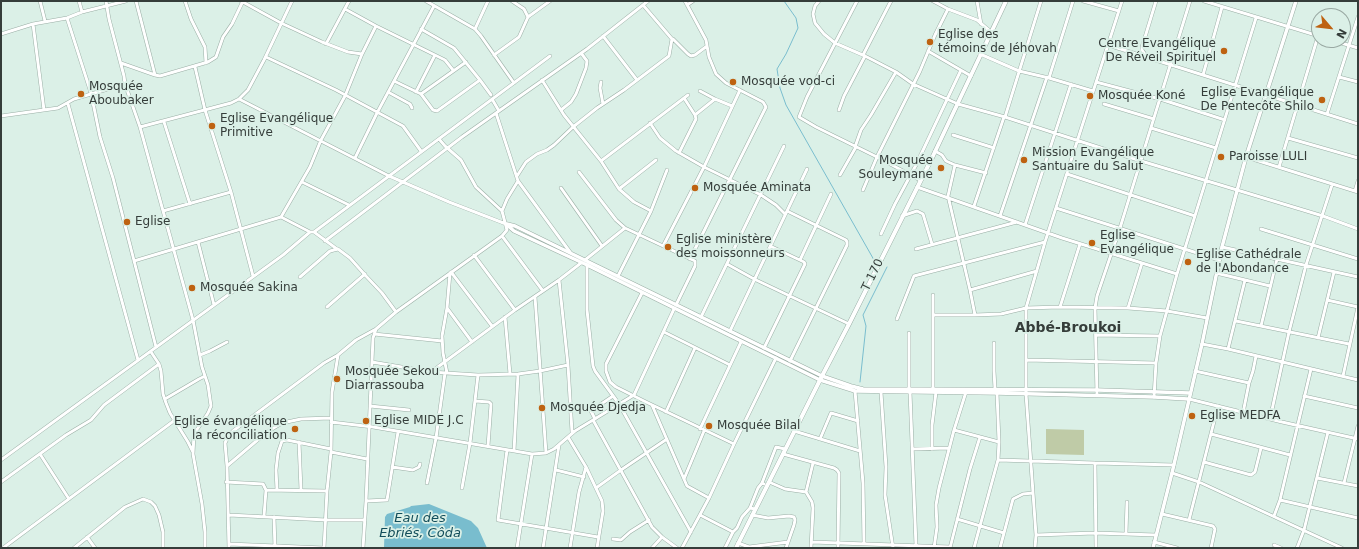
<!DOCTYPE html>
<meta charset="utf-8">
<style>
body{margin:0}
#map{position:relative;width:1359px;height:549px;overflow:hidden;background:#dbf0e7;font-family:"DejaVu Sans",sans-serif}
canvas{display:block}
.frame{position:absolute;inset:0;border:2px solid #353d3a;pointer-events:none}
.north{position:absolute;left:1311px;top:8px;width:40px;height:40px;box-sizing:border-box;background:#dbf0e7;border:1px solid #99a8a2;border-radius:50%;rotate:118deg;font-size:11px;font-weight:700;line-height:16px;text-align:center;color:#353d3a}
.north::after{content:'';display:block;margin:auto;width:14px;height:18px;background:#be6211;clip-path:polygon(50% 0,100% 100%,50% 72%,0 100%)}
</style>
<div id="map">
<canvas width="1359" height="549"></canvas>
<div class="frame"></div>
<div class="north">N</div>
</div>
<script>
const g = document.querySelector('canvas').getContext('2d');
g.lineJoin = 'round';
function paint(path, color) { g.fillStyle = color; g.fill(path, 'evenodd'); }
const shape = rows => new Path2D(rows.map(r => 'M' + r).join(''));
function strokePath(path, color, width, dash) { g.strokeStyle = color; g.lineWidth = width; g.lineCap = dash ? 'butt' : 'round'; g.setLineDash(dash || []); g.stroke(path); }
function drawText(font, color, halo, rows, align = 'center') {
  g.font = font + ' "DejaVu Sans",sans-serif'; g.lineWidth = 3.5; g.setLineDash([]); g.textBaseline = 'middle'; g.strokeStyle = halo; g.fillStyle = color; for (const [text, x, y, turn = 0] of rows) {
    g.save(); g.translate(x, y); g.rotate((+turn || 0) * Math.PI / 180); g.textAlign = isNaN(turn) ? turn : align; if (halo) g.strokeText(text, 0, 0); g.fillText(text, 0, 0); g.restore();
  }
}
const green = shape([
 [1046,429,1084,430,1084,455,1046,454]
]);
const water = shape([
 [429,504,471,521,478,528,487,548,384,548,385,517,387,514,410,507,411,506]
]);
const stream = shape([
 [784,1,796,18,798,28,786,54,777,69,780,88,786,105,874,260],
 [860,382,866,326,863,315,887,267]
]);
const minor = shape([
 [40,1,45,21],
 [79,1,82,12],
 [106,1,109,19,124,76,125,84],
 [136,1,155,75],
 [185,1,191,19,205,47,206,63],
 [241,1,281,23,322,42,348,52,362,54],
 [426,1,475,29,481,36,514,83],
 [685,1,706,40,709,57,716,74,726,83,763,102,766,107,690,259],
 [819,1,815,6,813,14,815,23,824,34,835,43,865,56],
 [857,1,807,97,799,117,816,127,877,157,863,190],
 [933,1,948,9,977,20,991,32],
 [977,1,981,24],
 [1083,1,1119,11],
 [1204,1,1319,36],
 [687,5,693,1],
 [345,9,376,26,445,60,453,70],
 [528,17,550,1],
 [67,18,91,93,100,137,113,178,156,347],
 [33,24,44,110],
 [421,29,454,48,480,80,437,111,433,110,421,94],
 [475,29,488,1],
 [1,34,33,24,67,18,82,12,126,1],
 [603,36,637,80],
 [673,39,688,54,691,56,695,55,707,46],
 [1331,40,1358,48],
 [326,44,349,1],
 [1108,45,1358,124],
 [928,51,971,76],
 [980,54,1019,71,1049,78,1093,91],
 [494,55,519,37,528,17,524,9,512,1],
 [863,55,891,1],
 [266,57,336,90,403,126,421,151],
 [1147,57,1142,50,1142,47,1156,1],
 [121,63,155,75,160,76,208,62,216,57,223,37,232,24,243,1],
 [195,67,205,110,231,192,253,276],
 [896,72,913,84,958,104,1005,117,1141,161,1323,216,1358,229],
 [1203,75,1222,7],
 [1339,77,1358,82],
 [1049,78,1073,1],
 [480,80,491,95],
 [542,80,564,115,601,161,619,189,634,202,651,211],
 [394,81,421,94,466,62],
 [601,82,600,88,603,104],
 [1096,82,1160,99,1225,120],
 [700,91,715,99],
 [388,92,410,104,412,108],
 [416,92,435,55],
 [684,98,695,115,715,99,732,106],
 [239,99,389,176,449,202,506,224],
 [492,99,499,111],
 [68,104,138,360],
 [1104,104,1154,119],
 [561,110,571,102,576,94,586,68,587,61,581,53],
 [839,110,844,96,865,56,896,72,871,115,861,130,855,147],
 [496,113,518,181,570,252],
 [1327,114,1358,17],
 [1,116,58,108,74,99,125,84,140,127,231,103,239,99,248,90,264,60,292,1],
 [1005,117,1041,1],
 [164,122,190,204],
 [650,123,660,138,676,151,704,167,761,195,776,205,785,214],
 [140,127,193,320,202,367,208,385,211,406,208,413,194,434,193,454,202,504,205,532,205,548],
 [1151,128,1216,148],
 [953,135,994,148],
 [1288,138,1358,158],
 [935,151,942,155,946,161,955,165,986,173],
 [679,153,696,119,695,115],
 [1246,157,1358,192],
 [355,158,377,113,434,6],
 [601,161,688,95],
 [955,165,948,196,970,290,975,315],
 [1279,167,1318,36],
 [579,172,616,220,625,228,695,261,695,266,676,305],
 [1067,174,1195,216],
 [840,175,856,147],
 [517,176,526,162,537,154,547,150,554,145,573,127,597,108,624,90,669,56,672,39,643,5],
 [920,180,877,157,920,71,935,35,948,9],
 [302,182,349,205],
 [917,187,1062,238,1177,274],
 [561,188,602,246],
 [619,189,656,160],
 [1355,191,1358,181],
 [974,206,1004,117],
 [1056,208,1219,260],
 [163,211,231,192],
 [502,211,507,199,518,181],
 [787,211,846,240,847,242,847,245,790,361],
 [902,216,917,211,923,214,932,244],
 [1000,216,1047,77],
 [281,217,310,167,321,140,345,96,362,54,376,26],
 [1025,225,1071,84],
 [1261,229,1358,259],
 [314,232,550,56],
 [881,234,895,204,916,165,961,70],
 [502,236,543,291],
 [325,241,462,137,587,49,648,1],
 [198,242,214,305],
 [663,246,704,167,740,90],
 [1222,247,1358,277],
 [916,249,1017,222],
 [474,255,515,310],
 [585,260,625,228],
 [800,260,831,194],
 [134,261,281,217,310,232,314,232,337,249],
 [727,264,754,279,849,324],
 [587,265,587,310,593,366,595,371,619,404,691,532],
 [451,272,492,326],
 [1216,273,1270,286],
 [618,276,651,211,667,170],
 [300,277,330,251,338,249,350,258,366,276,382,293,396,312,376,329,373,338,366,501,387,500,398,432],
 [559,280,568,365,572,432],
 [970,290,1037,271],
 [642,293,606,364,606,371,610,382,616,387,646,402,734,444],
 [535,297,546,453],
 [1327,300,1358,307],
 [327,307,365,274],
 [1060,307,1080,244],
 [447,308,472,342],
 [1128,308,1142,263],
 [396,312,502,236,507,230,502,211,476,187,461,160,445,146,439,139],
 [934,315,975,315,1001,314,1026,308,1060,307,1128,308,1167,311,1207,318],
 [505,317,510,374],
 [701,317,784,146],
 [897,319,914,276,1045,242],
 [1236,321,1349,344],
 [1261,326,1277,259],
 [730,331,807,169],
 [664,332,730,365],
 [909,333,909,389],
 [374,334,442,341],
 [1096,335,1160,336],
 [1318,338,1334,272],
 [1202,344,1228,349,1358,380],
 [764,348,805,264,804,262,770,246],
 [1228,349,1245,280],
 [151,352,159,364,161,371,163,394,166,403,170,413,188,442,193,452],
 [200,355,210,351,227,342],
 [1026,360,1156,363],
 [372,362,431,372,478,375,518,374,540,371,568,365],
 [1311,369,1280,500,1358,518],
 [1195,371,1249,383,1243,413],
 [431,372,515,310,559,280,581,263],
 [447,373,443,353,442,336,447,308,450,273],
 [1343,376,1358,307],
 [1249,383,1253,371,1256,356],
 [933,388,933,295],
 [855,391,863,483,864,544],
 [881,392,886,467,885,495,893,548],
 [910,392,916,546],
 [1097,395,1095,308,1097,296,1120,228,1190,1],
 [1304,396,1358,408],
 [1154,397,1156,363,1160,336,1177,274,1256,18],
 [165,399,199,379,205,376],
 [1189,399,1282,422,1358,439],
 [475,401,489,402,491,404,488,446],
 [652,405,687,486,709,498],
 [370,406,409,410],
 [666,412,695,348],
 [595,419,591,411,613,396],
 [1270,419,1289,332,1306,265,1332,185],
 [593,420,652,527,662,537,677,548],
 [331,422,373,427,532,454,546,453,554,449,575,431,634,395,674,309],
 [700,429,741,342],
 [954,430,999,442],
 [794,431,860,451],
 [1211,434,1290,455],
 [568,437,586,467,602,501,603,511,597,548],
 [820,439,831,413,858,421],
 [299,442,301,490],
 [912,449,949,448],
 [932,449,932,425,936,392],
 [507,450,498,520,598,537],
 [514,451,518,374],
 [331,452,367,459],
 [40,454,69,499],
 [783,454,834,468,837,470,839,473,838,548],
 [1,460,283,255,310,232],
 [998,460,1095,463,1096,548],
 [1204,462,1251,475,1255,472,1261,448],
 [1095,463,1174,465],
 [227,466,225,443,228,437,233,431,324,363,338,355],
 [392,467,413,470,419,467,420,464],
 [556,470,584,477],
 [1172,473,1199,482,1342,548],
 [1317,478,1358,486],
 [684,479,704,431],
 [1,482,66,435,91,420,104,405,159,364],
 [226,482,263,484,266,490,327,491],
 [769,482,785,489,806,492,812,502,813,508,811,548],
 [427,483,436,438,445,373],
 [762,483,776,447,785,449],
 [1344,483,1358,426],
 [462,488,470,443,478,375],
 [596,488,621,470,667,439],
 [277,490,276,470,278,453,282,441,287,440,331,449],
 [806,492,813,463],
 [750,508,758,488,762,483,764,484],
 [1162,514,1213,526,1215,529,1211,548],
 [229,515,326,520,365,520],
 [700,515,733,532,725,548],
 [752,515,768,518,789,516,794,517,795,520,794,525,786,548],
 [264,516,266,490],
 [1274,516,1280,500],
 [274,517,275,548],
 [957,519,1004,533],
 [1189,520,1218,406],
 [733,532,737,528,742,517,750,508,755,509],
 [1126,533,1127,502],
 [1036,535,1095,533,1156,535],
 [87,537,95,548],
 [613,539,621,540,630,532,649,520],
 [812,542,950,547],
 [1154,542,1177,548],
 [738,543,749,547,788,542],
 [229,544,324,548],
 [1274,545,1281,548],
 [3,548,175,420],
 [74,548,125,507,143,499,151,502,155,506,159,515,163,532,163,548],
 [229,548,227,466,267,432,282,423,301,419,331,418],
 [324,548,327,491,331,452,332,392,338,355,356,340,376,329],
 [363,548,366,501],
 [517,548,532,454],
 [543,548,559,445],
 [570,548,579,492,586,467],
 [652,548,662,537],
 [682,548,709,498,734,444,776,358],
 [934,548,937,527,936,505,939,488,954,430,966,392],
 [950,548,970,469,980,437],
 [974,548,998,460,999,442,997,393,995,389,994,371,994,343],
 [1000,548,1013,499,1023,494,1033,493],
 [1035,548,1036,535,1026,394,1026,308,1045,242,1122,1],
 [1297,548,1304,530,1328,432]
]);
const tertiary = shape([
 [506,224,514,231,587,265,820,380,855,391,997,393,1154,397,1188,399],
 [507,224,515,226,822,376,851,386,863,389,1097,390,1190,393],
 [1153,548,1172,473,1202,344,1222,247,1246,157,1296,1]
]);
const secondary = shape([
 [736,548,822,376,849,324,932,158,1006,1]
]);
const markers = [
 [930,42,4,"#be6211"],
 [1224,51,4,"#be6211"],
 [733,82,4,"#be6211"],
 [81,94,4,"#be6211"],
 [1090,96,4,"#be6211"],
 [1322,100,4,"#be6211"],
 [212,126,4,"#be6211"],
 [1221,157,4,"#be6211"],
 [1024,160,4,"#be6211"],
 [941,168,4,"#be6211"],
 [695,188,4,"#be6211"],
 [127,222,4,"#be6211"],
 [1092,243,4,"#be6211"],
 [668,247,4,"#be6211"],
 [1188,262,4,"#be6211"],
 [192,288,4,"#be6211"],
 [337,379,4,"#be6211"],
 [542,408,4,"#be6211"],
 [1192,416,4,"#be6211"],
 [366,421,4,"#be6211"],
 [709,426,4,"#be6211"],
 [295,429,4,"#be6211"]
];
const poiNames = [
 ["Eglise des",938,35],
 ["témoins de Jéhovah",938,49],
 ["Centre Evangélique",1216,44,"right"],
 ["De Réveil Spirituel",1216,58,"right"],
 ["Mosquée vod-ci",741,82],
 ["Mosquée",89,87],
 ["Aboubaker",89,101],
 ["Eglise Evangélique",1314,93,"right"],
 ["De Pentecôte Shilo",1314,107,"right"],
 ["Mosquée Koné",1098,96],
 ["Eglise Evangélique",220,119],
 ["Primitive",220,133],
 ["Mission Evangélique",1032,153],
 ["Santuaire du Salut",1032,167],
 ["Paroisse LULI",1229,157],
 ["Mosquée",933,161,"right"],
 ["Souleymane",933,175,"right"],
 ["Mosquée Aminata",703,188],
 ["Eglise",135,222],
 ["Eglise",1100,236],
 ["Evangélique",1100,250],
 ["Eglise ministère",676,240],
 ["des moissonneurs",676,254],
 ["Eglise Cathédrale",1196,255],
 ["de l'Abondance",1196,269],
 ["Mosquée Sakina",200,288],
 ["Mosquée Sekou",345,372],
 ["Diarrassouba",345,386],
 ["Mosquée Djedja",550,408],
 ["Eglise MEDFA",1200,416],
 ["Eglise MIDE J.C",374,421],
 ["Eglise évangélique",287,422,"right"],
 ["la réconciliation",287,436,"right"],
 ["Mosquée Bilal",717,426]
];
const streetNames = [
 ["T 170",873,275,-64]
];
const waterNames = [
 ["Eau des",420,519],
 ["Ebriés, Côda",420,534]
];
const quarterNames = [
 ["Abbé-Broukoi",1068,328]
];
paint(green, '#bfcba7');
paint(water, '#79bdce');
strokePath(stream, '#79bdce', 1);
strokePath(minor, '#9aaea5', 4);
strokePath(tertiary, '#9aaea5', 4.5);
strokePath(secondary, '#9aaea5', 5);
strokePath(minor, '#fff', 3);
strokePath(tertiary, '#fff', 3.5);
strokePath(secondary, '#fff', 4);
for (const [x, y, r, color] of markers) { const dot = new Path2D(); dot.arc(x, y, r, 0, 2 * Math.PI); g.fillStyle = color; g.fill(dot); strokePath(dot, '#dbf0e7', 1.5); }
drawText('12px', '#353d3a', '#dbf0e7', poiNames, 'left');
drawText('12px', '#353d3a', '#dbf0e7', streetNames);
drawText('italic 13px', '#124d5a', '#dbf0e7', waterNames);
drawText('bold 14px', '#353d3a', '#dbf0e7', quarterNames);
</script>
